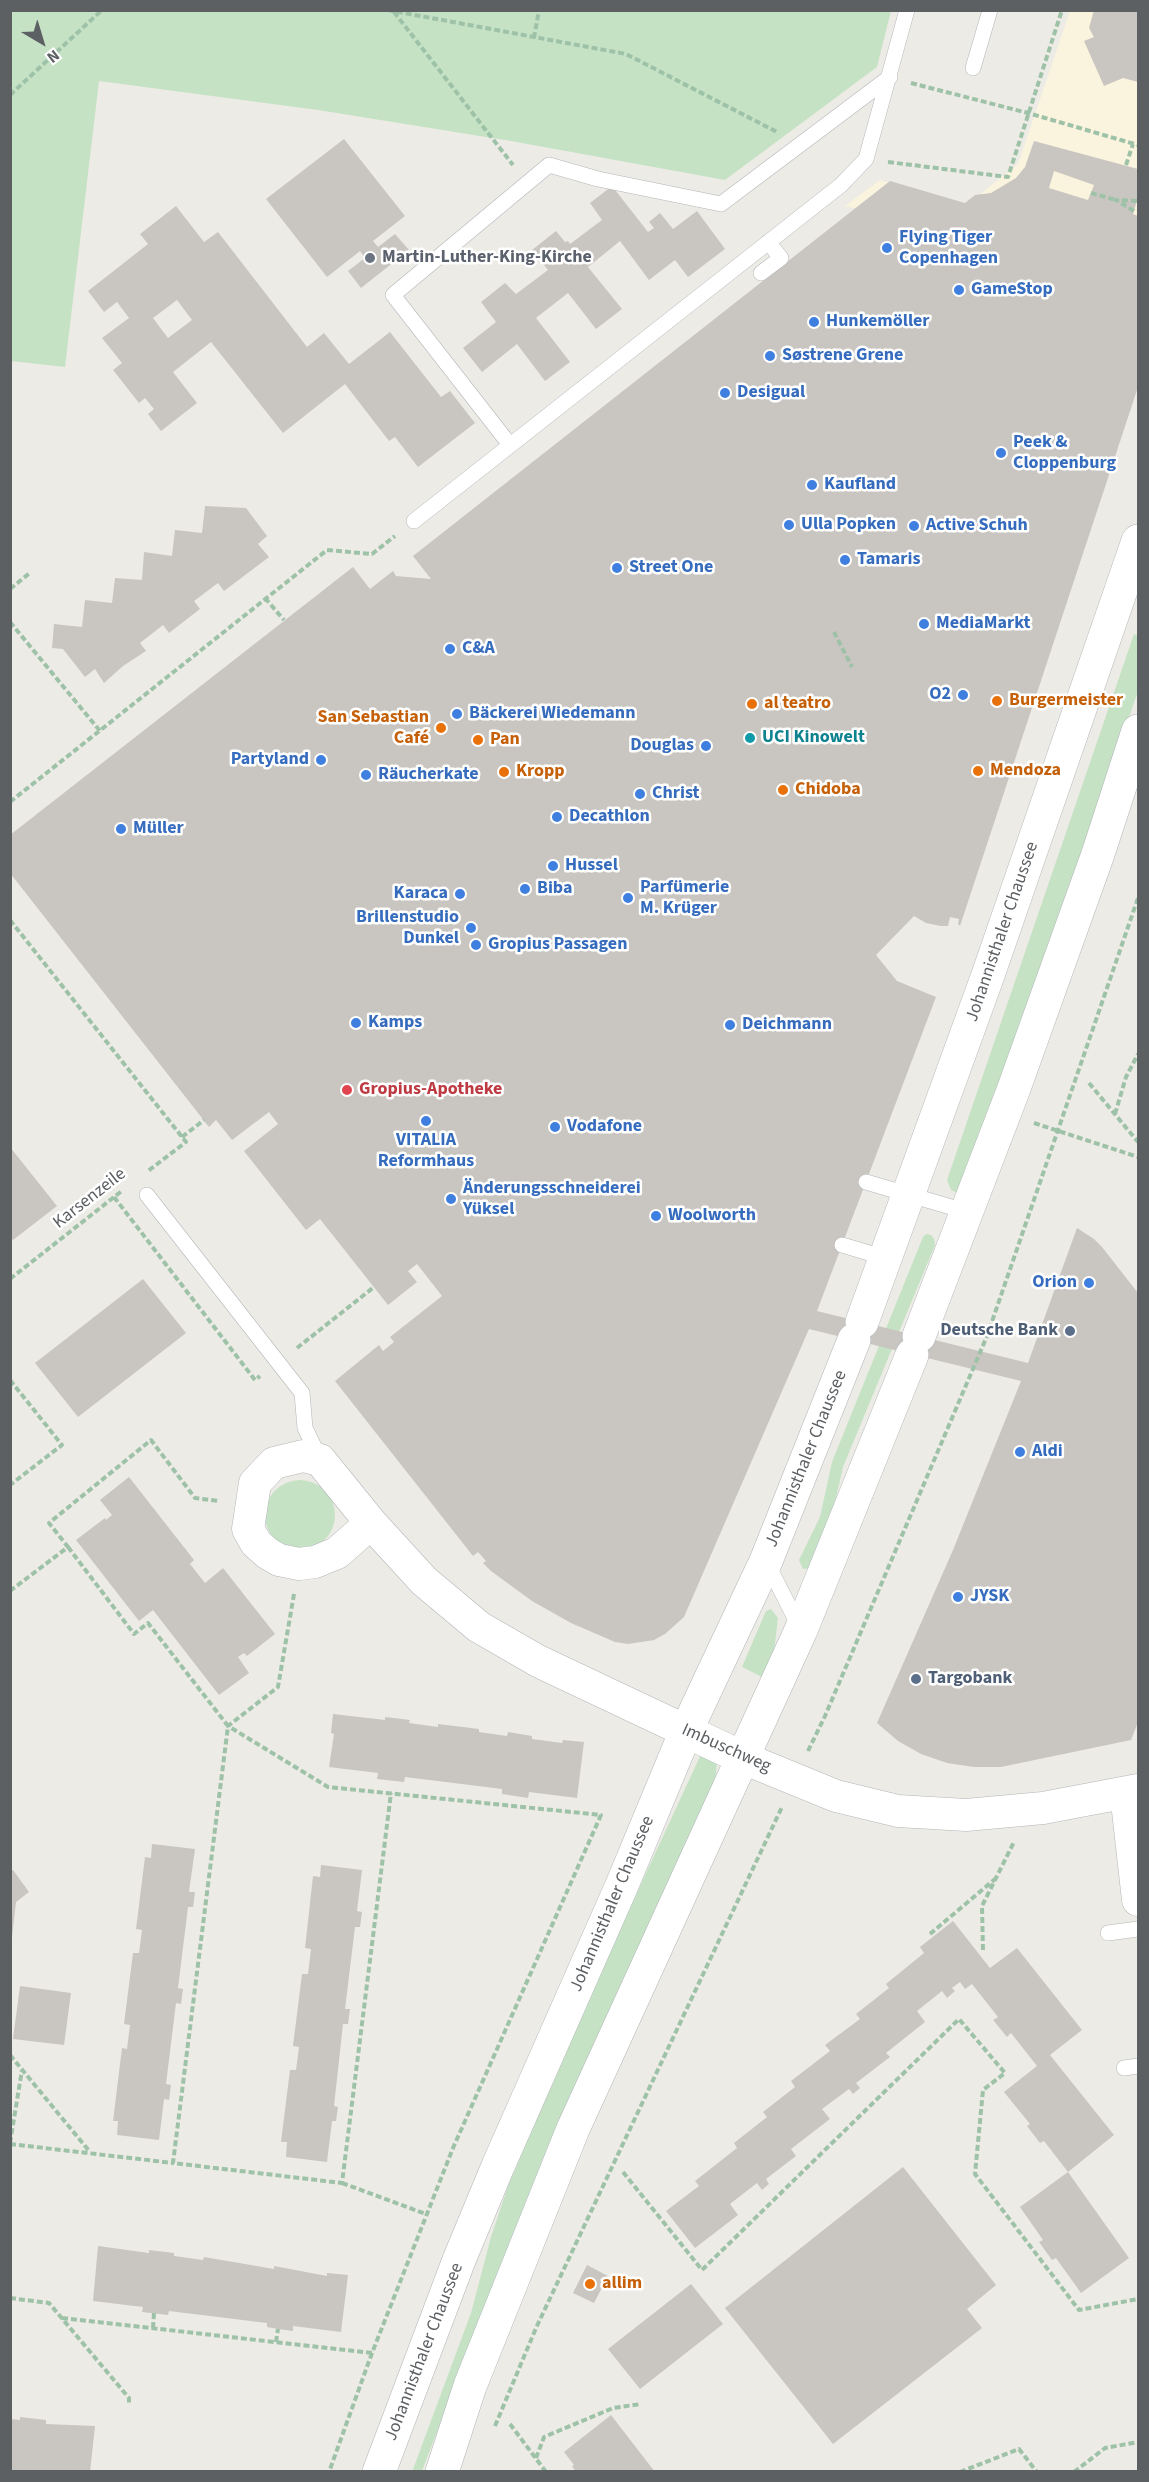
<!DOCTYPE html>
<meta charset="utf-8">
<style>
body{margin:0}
#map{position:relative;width:1149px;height:2482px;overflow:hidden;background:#edebe5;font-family:"Source Sans 3",sans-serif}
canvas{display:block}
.frame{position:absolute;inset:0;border:12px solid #5d6063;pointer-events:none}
.north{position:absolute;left:12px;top:12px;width:60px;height:60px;-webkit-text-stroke:4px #fff;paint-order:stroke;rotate:142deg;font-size:16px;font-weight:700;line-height:24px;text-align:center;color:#5d6063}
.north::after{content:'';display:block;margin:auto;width:21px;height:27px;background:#5d6063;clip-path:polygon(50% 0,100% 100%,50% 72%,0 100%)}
</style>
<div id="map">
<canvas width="1149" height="2482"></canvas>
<div class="frame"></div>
<div class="north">N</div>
</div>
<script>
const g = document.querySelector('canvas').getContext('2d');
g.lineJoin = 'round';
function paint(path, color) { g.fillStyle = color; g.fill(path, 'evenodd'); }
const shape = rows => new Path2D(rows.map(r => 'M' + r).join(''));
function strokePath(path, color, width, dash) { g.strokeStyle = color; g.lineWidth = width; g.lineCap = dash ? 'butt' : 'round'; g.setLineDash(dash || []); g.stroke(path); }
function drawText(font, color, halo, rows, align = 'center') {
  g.font = font + ' "Source Sans 3",sans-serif'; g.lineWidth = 5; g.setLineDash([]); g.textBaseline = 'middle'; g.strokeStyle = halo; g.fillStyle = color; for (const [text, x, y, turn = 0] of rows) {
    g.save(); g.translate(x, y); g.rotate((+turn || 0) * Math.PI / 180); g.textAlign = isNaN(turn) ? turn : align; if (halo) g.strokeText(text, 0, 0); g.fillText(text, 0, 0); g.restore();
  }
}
const commercial = shape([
 [1070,11,1138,11,1138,276,845,206,880,180,967,205,1018,164]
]);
const green = shape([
 [11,10,891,10,891,11,877,67,725,180,511,141,318,110,99,81,65,367,11,361],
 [1134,634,1138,636,1138,691,972,1179,957,1193,951,1190,947,1180],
 [926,1234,931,1235,934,1239,935,1245,843,1467,835,1502,811,1568,803,1569,799,1560,820,1517,832,1462,923,1237],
 '265 1515a35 35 0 1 1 70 0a35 35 0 1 1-70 0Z',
 [771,1609,778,1618,774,1652,762,1677,742,1667,766,1611],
 [703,1750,717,1761,715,1785,481,2316,422,2471,412,2472,471,2313,491,2237,508,2186,590,1994]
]);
const building = shape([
 [1094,10,1138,10,1138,82,1123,78,1104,86,1084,41,1094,37,1089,28],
 [344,139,405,216,373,241,378,247,395,234,409,250,361,288,348,271,365,258,360,251,327,277,266,199],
 [1034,141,1138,169,1138,197,1133,214,1138,216,1138,387,960,926,958,924,959,919,950,917,948,926,941,926,926,923,914,916,876,955,897,981,936,997,817,1311,1028,1363,1077,1228,1094,1239,1102,1247,1138,1293,1138,1722,1131,1740,1001,1767,974,1767,947,1763,921,1754,898,1741,877,1723,953,1550,1021,1381,809,1329,684,1617,665,1634,654,1640,628,1644,615,1642,571,1623,532,1601,491,1571,483,1563,486,1561,478,1552,473,1556,335,1381,379,1345,383,1351,394,1342,390,1337,442,1296,417,1264,408,1271,417,1282,388,1305,320,1219,306,1230,244,1151,278,1124,269,1112,232,1140,216,1120,209,1127,10,873,10,835,353,567,370,589,393,571,396,576,431,579,413,556,890,181,965,203,975,195,991,193,1016,178,1025,167],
 [1054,171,1094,185,1088,200,1049,188],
 [612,186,648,232,654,228,649,222,660,213,673,229,697,211,725,249,688,277,675,260,649,280,620,241,588,267,622,309,596,329,568,293,536,318,570,362,545,381,517,344,482,372,463,348,496,322,481,302,505,283,516,294,548,270,532,250,556,231,565,242,568,241,570,244,602,220,590,203],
 [176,206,204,242,218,232,307,347,324,333,349,364,390,332,441,397,450,391,475,423,418,467,395,437,389,441,345,384,283,433,211,342,173,372,197,403,161,431,148,414,154,409,145,398,139,403,113,370,122,363,102,338,129,318,117,302,104,312,88,291,148,244,140,234],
 [177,300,192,320,168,338,153,318],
 [205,506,246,508,267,536,258,544,269,557,224,591,218,583,194,601,200,609,169,633,163,625,140,643,146,651,123,666,104,683,95,669,85,677,63,649,52,648,54,624,82,627,85,600,112,603,115,578,142,580,144,552,172,556,175,530,202,533],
 [10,1147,57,1206,13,1240,10,1236],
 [143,1279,186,1333,78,1417,35,1363],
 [129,1477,194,1560,190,1564,205,1583,223,1568,275,1634,247,1656,244,1653,238,1657,249,1673,219,1695,153,1610,139,1621,76,1540,105,1518,106,1520,112,1515,100,1500],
 [333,1714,385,1720,385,1717,410,1720,409,1723,438,1727,438,1724,479,1729,479,1732,507,1736,508,1732,532,1736,532,1739,562,1743,563,1740,584,1742,577,1798,529,1792,528,1798,502,1794,502,1789,405,1777,404,1782,377,1779,378,1773,329,1767,334,1734,331,1733],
 [152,1844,195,1849,189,1892,195,1892,193,1907,188,1907,178,1988,183,1989,181,2004,176,2003,166,2084,171,2085,169,2100,164,2099,159,2140,117,2135,118,2121,113,2121,122,2048,127,2049,130,2025,124,2024,133,1953,139,1953,142,1930,136,1929,145,1857,151,1858],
 [321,1865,362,1870,357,1911,362,1912,360,1927,355,1927,345,2009,350,2009,348,2024,343,2024,334,2106,338,2107,336,2121,332,2121,327,2162,286,2157,287,2142,281,2142,290,2070,296,2070,299,2047,293,2046,302,1974,308,1974,311,1949,305,1948,313,1876,320,1877],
 [13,1870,29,1892,16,1902,12,1937,10,1871],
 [953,1921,990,1968,1017,1948,1082,2030,1050,2055,1114,2135,1068,2172,1044,2141,1040,2143,1027,2126,1030,2124,1004,2092,1037,2066,1011,2033,1007,2037,993,2020,998,2017,972,1984,965,1989,960,1982,952,1988,955,1991,947,1998,942,1991,917,2011,925,2022,886,2053,890,2057,856,2083,860,2088,853,2094,849,2089,822,2109,830,2119,791,2149,796,2156,766,2179,769,2184,762,2190,757,2183,730,2204,738,2215,695,2248,666,2211,699,2186,695,2181,737,2148,734,2143,767,2117,763,2112,795,2087,791,2081,830,2051,825,2045,860,2019,856,2014,889,1988,886,1984,924,1953,920,1947],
 [20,1986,71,1993,64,2045,13,2039],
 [903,2167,996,2285,967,2309,982,2328,833,2444,725,2308],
 [1068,2172,1129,2258,1081,2293,1056,2258,1052,2260,1039,2242,1043,2240,1020,2207],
 [98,2246,149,2253,149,2250,174,2253,174,2256,203,2260,204,2257,274,2269,274,2266,327,2276,327,2273,348,2275,341,2332,293,2326,293,2331,278,2329,267,2327,267,2323,169,2311,168,2315,142,2312,143,2307,93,2301],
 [587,2265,608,2276,594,2303,573,2293],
 [691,2284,723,2324,640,2389,608,2349],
 [611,2415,655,2472,576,2472,572,2466,574,2465,564,2452],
 [20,2417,46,2420,46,2424,95,2426,90,2472,10,2472,10,2419,20,2420]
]);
const path = shape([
 [388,10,626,54,777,132],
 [394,12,513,165],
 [534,38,539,10],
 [911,83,1028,113,1138,145],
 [10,95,102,10],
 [888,162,1008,177,1062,10],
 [1126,165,1133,144],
 [1091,193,1116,200],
 [1134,211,1116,200,1137,201],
 [10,589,31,572],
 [265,598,284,620],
 [10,622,100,731],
 [834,632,852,667],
 [10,705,10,710],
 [10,802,327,550,372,554,395,536],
 [10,920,186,1142,148,1171],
 [1089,1083,1138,1142],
 [1115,1114,1126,1077,1138,1054],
 [1034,1123,1138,1157],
 [182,1137,204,1120],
 [114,1197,255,1380,260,1376],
 [10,1279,123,1190],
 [297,1348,374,1287],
 [10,1380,62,1445,10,1485],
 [68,1547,134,1634,148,1623,228,1726,173,2163,342,2183,391,1793],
 [10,1591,68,1547,49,1523,151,1440,195,1498,219,1501],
 [294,1594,278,1687,228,1726,328,1787,601,1815,453,2148,372,2353,329,2472],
 [808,1751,825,1716,987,1336,1138,898],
 [930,1934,995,1879],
 [983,1950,982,1906,1014,1842],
 [10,2055,90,2152],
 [10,2143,22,2070],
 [10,2144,173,2163],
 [623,2172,702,2270,959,2019,1005,2073,983,2090,975,2174,1079,2310,1138,2299],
 [342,2183,426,2214],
 [10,2298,49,2303,129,2398,129,2403],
 [62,2318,372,2353],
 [153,2328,154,2313],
 [276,2342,278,2329],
 [510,2424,546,2472],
 [495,2426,536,2328,782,1807],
 [536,2458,544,2437,613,2408,641,2404],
 [960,2472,1019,2449,1037,2472],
 [1074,2472,1105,2448,1138,2442]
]);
const service = shape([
 [973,68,990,10],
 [761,273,781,258,768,242],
 [510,445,393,295,549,165,598,179,721,204,890,77],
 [414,521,841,185,866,159,907,10],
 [866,1182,968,1212],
 [147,1195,302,1393,305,1428,320,1459],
 [842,1245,886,1258],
 [766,1561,800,1628],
 [1108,1933,1138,1929],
 [1124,2068,1138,2066]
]);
const minor = shape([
 [371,1523,337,1553,315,1562,299,1564,279,1560,267,1553,256,1543,248,1529,255,1483,274,1463,303,1456,320,1460,371,1523,424,1581,479,1627,538,1661,686,1731],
 [743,1758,836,1796,898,1811,966,1815,1043,1808,1138,1790],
 [1126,1793,1138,1900]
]);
const secondary = shape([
 [862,1322,988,975,1138,541],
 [919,1336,1013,1091,1098,854,1138,731],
 [686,1731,743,1758],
 [379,2472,459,2260,498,2166,622,1885,686,1731,766,1561,854,1340],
 [442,2472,470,2386,573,2129,801,1630,912,1355]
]);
const markers = [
 [887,248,6,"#3f7fe0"],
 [370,258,6,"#6b7280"],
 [959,290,6,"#3f7fe0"],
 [814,322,6,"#3f7fe0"],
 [770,356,6,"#3f7fe0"],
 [725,393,6,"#3f7fe0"],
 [1001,453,6,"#3f7fe0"],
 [812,485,6,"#3f7fe0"],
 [789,525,6,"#3f7fe0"],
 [914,526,6,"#3f7fe0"],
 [845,560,6,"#3f7fe0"],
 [617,568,6,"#3f7fe0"],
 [924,624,6,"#3f7fe0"],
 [450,649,6,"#3f7fe0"],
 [963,695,6,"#3f7fe0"],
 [997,701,6,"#e8710a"],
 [752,704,6,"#e8710a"],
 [457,714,6,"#3f7fe0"],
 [441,728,6,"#e8710a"],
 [750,738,6,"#0f9aa8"],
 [478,740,6,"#e8710a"],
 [706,746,6,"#3f7fe0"],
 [321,760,6,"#3f7fe0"],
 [978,771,6,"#e8710a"],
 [504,772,6,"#e8710a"],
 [366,775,6,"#3f7fe0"],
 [783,790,6,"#e8710a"],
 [640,794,6,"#3f7fe0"],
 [557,817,6,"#3f7fe0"],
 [121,829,6,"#3f7fe0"],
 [553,866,6,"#3f7fe0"],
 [525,889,6,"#3f7fe0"],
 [460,894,6,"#3f7fe0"],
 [628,898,6,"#3f7fe0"],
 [471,928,6,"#3f7fe0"],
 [476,945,6,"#3f7fe0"],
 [356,1023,6,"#3f7fe0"],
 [730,1025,6,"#3f7fe0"],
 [347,1090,6,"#e0444e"],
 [426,1121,6,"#3f7fe0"],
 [555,1127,6,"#3f7fe0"],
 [451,1199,6,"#3f7fe0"],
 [656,1216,6,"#3f7fe0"],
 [1089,1283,6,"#3f7fe0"],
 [1070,1331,6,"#5c6f8a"],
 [1020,1452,6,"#3f7fe0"],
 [958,1597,6,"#3f7fe0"],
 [916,1679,6,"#5c6f8a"],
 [590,2284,6,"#e8710a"]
];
const shopNames = [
 ["Flying Tiger",899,238],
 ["Copenhagen",899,259],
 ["GameStop",971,290],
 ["Hunkemöller",826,322],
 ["Søstrene Grene",782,356],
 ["Desigual",737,393],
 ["Peek &",1013,443],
 ["Cloppenburg",1013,464],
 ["Kaufland",824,485],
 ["Ulla Popken",801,525],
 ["Active Schuh",926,526],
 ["Tamaris",857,560],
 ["Street One",629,568],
 ["MediaMarkt",936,624],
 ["C&A",462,649],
 ["O2",951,695,"right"],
 ["Bäckerei Wiedemann",469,714],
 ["Douglas",694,746,"right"],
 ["Partyland",309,760,"right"],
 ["Räucherkate",378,775],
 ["Christ",652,794],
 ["Decathlon",569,817],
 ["Müller",133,829],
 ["Hussel",565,866],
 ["Parfümerie",640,888],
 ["M. Krüger",640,909],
 ["Biba",537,889],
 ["Karaca",448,894,"right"],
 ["Brillenstudio",459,918,"right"],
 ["Dunkel",459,939,"right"],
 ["Gropius Passagen",488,945],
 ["Kamps",368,1023],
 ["Deichmann",742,1025],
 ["Vodafone",567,1127],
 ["VITALIA",426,1141,"center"],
 ["Reformhaus",426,1162,"center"],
 ["Änderungsschneiderei",463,1189],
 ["Yüksel",463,1210],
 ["Woolworth",668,1216],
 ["Orion",1077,1283,"right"],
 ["Aldi",1032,1452],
 ["JYSK",970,1597]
];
const worshipNames = [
 ["Martin-Luther-King-Kirche",382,258]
];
const foodNames = [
 ["Burgermeister",1009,701],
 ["al teatro",764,704],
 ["San Sebastian",429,718,"right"],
 ["Café",429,739,"right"],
 ["Pan",490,740],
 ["Mendoza",990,771],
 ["Kropp",516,772],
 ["Chidoba",795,790],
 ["allim",602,2284]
];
const cultureNames = [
 ["UCI Kinowelt",762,738]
];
const streetNames = [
 ["Johannisthaler Chaussee",1003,932,-71],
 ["Karsenzeile",90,1199,-38],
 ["Johannisthaler Chaussee",807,1459,-68],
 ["Imbuschweg",726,1749,24],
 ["Johannisthaler Chaussee",613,1904,-67],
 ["Johannisthaler Chaussee",425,2352,-69]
];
const healthNames = [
 ["Gropius-Apotheke",359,1090]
];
const serviceNames = [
 ["Deutsche Bank",1058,1331],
 ["Targobank",928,1679,"left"]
];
paint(commercial, '#faf3dd');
paint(green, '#c5e2c4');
paint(building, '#c9c6c1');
strokePath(service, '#b2b5b8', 16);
strokePath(minor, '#b2b5b8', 33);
strokePath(secondary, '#b1b4b8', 34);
strokePath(path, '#9ec2a8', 4, [6, 3]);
strokePath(service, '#fff', 15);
strokePath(minor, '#fff', 32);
strokePath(secondary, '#fff', 33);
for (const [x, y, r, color] of markers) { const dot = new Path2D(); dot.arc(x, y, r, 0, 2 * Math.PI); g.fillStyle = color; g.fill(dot); strokePath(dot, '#fff', 2); }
drawText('bold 18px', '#366cbe', '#fff', shopNames, 'left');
drawText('bold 18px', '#5b616d', '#fff', worshipNames, 'left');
drawText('bold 18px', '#c56008', '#fff', foodNames, 'left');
drawText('bold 18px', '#0d838f', '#fff', cultureNames, 'left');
drawText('18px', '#5d6063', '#fff', streetNames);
drawText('bold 18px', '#be3a42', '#fff', healthNames, 'left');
drawText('bold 18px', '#4e5e75', '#fff', serviceNames, 'right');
</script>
